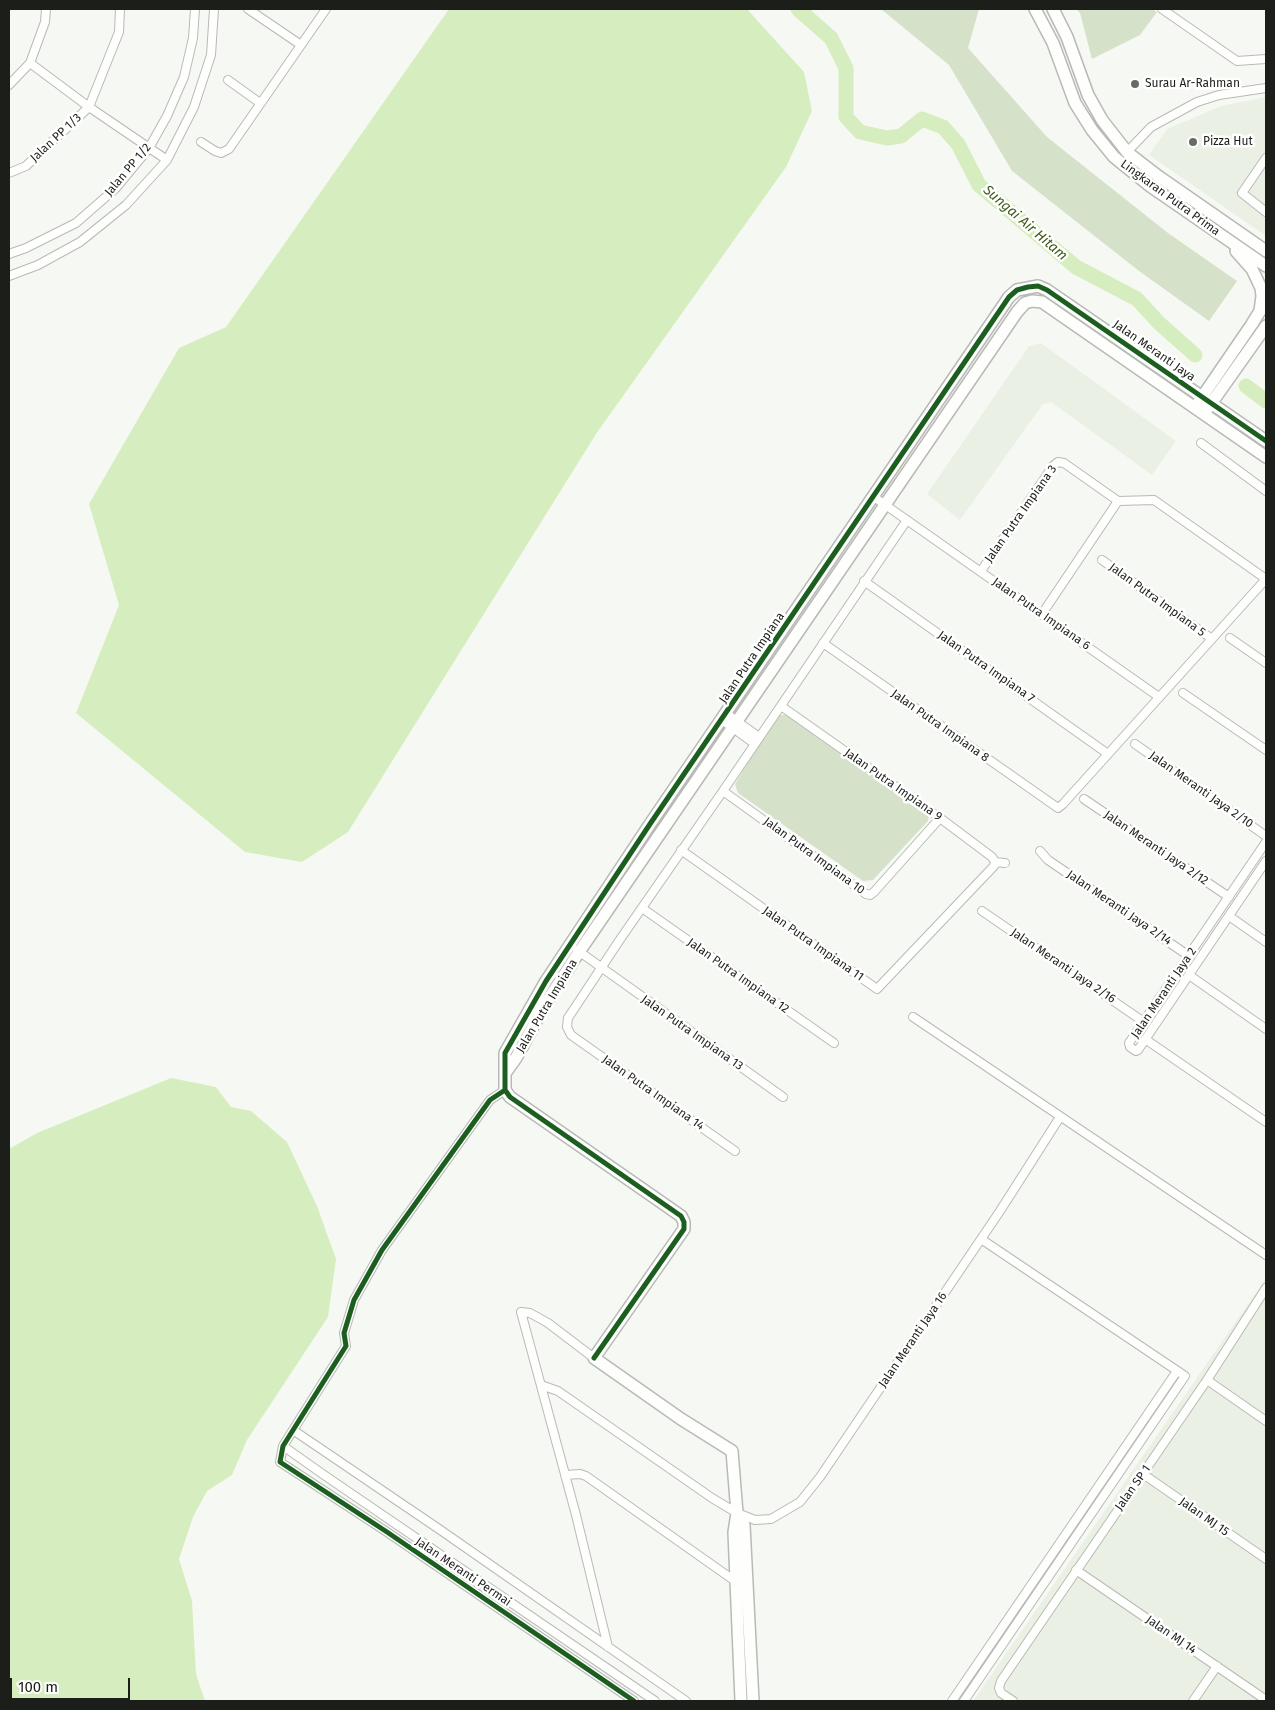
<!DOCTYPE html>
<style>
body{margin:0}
#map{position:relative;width:1275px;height:1710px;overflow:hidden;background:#f6f9f3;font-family:"Fira Sans",sans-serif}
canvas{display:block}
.frame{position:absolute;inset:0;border:10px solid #1c1e1a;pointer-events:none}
.scale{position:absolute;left:10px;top:1678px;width:120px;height:22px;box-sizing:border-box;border:2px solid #1c1e1a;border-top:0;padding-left:6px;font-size:15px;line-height:18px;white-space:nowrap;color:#1c1e1a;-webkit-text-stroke:4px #fff;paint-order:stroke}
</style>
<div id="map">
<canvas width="1275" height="1710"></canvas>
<div class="frame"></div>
<div class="scale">100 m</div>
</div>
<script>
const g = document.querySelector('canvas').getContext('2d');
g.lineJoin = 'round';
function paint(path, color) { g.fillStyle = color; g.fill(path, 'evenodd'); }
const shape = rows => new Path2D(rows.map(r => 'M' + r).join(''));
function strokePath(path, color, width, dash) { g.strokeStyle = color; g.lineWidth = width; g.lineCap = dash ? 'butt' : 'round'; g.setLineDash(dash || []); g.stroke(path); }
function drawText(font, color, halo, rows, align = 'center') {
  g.font = font + ' "Fira Sans",sans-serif'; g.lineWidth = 5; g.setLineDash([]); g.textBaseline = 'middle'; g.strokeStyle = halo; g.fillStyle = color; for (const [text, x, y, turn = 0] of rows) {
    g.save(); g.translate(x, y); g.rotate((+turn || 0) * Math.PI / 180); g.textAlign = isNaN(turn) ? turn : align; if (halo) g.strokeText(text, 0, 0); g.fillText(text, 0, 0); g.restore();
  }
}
const built = shape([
 [1266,97,1266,236,1149,155,1167,129,1221,106],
 [1041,343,1176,441,1152,475,1051,402,1043,404,960,520,927,494,1029,346],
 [1266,1278,1266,1701,973,1701]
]);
const green = shape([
 [881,9,979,9,968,48,1047,137,1168,233,1237,281,1209,321,1139,271,1012,171,949,65],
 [1076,9,1152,9,1157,12,1140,35,1092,59,1080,13],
 [777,715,786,715,929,816,928,821,873,880,863,881,738,793,735,784]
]);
const water = shape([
 [449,9,747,9,804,72,812,111,786,167,596,434,348,832,302,862,245,852,76,713,119,605,89,504,179,348,226,327],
 [171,1078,216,1087,231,1107,251,1111,287,1142,317,1206,336,1259,328,1317,247,1440,232,1475,207,1491,193,1517,179,1559,192,1601,196,1674,205,1701,9,1701,9,1149,37,1133]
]);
const river = shape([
 [798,9,831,38,846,68,846,117,860,132,887,138,901,136,922,119,943,127,958,144,979,185,1076,267,1137,299,1159,323,1195,355],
 [1246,386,1266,401]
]);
const street = shape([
 [248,9,301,45],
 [1162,9,1237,61,1266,59],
 [30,63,89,107,167,160],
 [228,80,260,103],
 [9,85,30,63,45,22,46,9],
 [201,142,215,151,221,153,229,149,326,9],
 [1127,152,1151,127,1197,102,1219,95,1266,88],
 [1266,158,1242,193,1266,212],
 [9,173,26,166,89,107,119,32,120,9],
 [9,254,26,248,76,223,116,188,149,148,167,116,184,77,193,38,195,9],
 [9,276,38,265,80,242,126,205,167,160,194,107,211,55,214,9],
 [1201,443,1266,491],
 [874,497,1159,697],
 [1102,560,1212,639],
 [981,571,1053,466,1058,462,1064,463,1118,501,1154,500,1266,579],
 [864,581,1108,754],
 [1042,614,1118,501],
 [1230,638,1266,663],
 [823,643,1058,808,1063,804,1266,579],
 [1183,693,1266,750],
 [781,706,940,818,992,857,995,862,1005,863],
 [727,714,759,737],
 [722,720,755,744],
 [1135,744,1266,836],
 [723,791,866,894,870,895,874,892,940,818],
 [1084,799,1229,897],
 [1266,842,1129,1043,1130,1047,1136,1051,1138,1050,1266,861],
 [681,850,877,989,994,866,995,862],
 [1040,851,1048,860,1189,956],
 [642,908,834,1043],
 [982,911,1144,1022],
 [1229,916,1266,942],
 [577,950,783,1097],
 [1189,975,1266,1029],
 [913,1017,1266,1255],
 [1145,1039,1266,1122],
 [505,1090,490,1100,382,1250,354,1300,344,1333,346,1346,283,1446,280,1462,387,1532,634,1701],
 [735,1151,571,1035,567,1027,568,1018,621,938,723,791,907,520],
 [594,1358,548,1323,530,1313,521,1312,576,1515,608,1647],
 [1207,1380,1266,1421],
 [541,1385,558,1391,712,1498,737,1513,755,1520,771,1519,800,1502,820,1477,1000,1211,1060,1117],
 [293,1430,439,1529,686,1701],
 [283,1446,324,1475,655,1701],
 [1143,1474,1266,1559],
 [565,1475,580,1474,586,1476,735,1581],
 [1076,1570,1266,1700],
 [952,1701,1177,1371],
 [964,1701,1185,1376,981,1239],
 [1013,1701,1001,1693,999,1688,1001,1681,1207,1380,1266,1288],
 [1193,1701,1217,1666]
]);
const secondary = shape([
 [1035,9,1053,43,1075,103,1092,130,1114,157,1150,186,1266,266],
 [1053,9,1067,37,1088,95,1102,120,1127,152,1158,176,1266,251],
 [1198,403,1252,324,1260,311,1262,296,1261,288,1252,269,1236,251],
 [1208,408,1266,326],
 [506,1072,516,1058,546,1003,579,952,1017,312,1025,303,1032,301,1042,302,1266,457],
 [737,1513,744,1525,753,1701],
 [741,1701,734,1532,737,1513,732,1451,681,1419,594,1358,684,1229,684,1222,681,1216,510,1097,505,1090,505,1053,546,981,650,824,1009,297,1017,290,1038,286,1047,290,1266,441]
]);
const cycleway = shape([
 [505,1090,490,1100,382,1250,354,1300,344,1333,346,1346,283,1446,280,1462,387,1532,634,1701],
 [594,1358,684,1229,684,1222,681,1216,510,1097,505,1090,505,1053,546,981,650,824,1009,297,1017,290,1028,287,1038,286,1047,290,1266,441]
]);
const markers = [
 [1135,84,5,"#686b66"],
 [1193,142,5,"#686b66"]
];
const poiNames = [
 ["Surau Ar-Rahman",1145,84],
 ["Pizza Hut",1203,142]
];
const streetNames = [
 ["Jalan PP 1/3",56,138,-43],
 ["Jalan PP 1/2",128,170,-50],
 ["Lingkaran Putra Prima",1170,198,36],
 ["Jalan Meranti Jaya",1154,351,35],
 ["Jalan Putra Impiana 3",1021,514,-55],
 ["Jalan Putra Impiana 5",1157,600,36],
 ["Jalan Putra Impiana 6",1041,614,35],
 ["Jalan Putra Impiana",752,658,-56],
 ["Jalan Putra Impiana 7",986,667,35],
 ["Jalan Putra Impiana 8",940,726,35],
 ["Jalan Putra Impiana 9",893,785,35],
 ["Jalan Meranti Jaya 2/10",1201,790,35],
 ["Jalan Meranti Jaya 2/12",1156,848,34],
 ["Jalan Putra Impiana 10",814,856,36],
 ["Jalan Meranti Jaya 2/14",1119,908,34],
 ["Jalan Putra Impiana 11",813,944,35],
 ["Jalan Meranti Jaya 2/16",1063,966,34],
 ["Jalan Putra Impiana 12",738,976,35],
 ["Jalan Meranti Jaya 2",1164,993,-56],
 ["Jalan Putra Impiana",547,1006,-59],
 ["Jalan Putra Impiana 13",692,1033,35],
 ["Jalan Putra Impiana 14",653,1093,35],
 ["Jalan Meranti Jaya 16",913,1340,-56],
 ["Jalan SP 1",1133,1488,-55],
 ["Jalan MJ 15",1204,1517,35],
 ["Jalan Meranti Permai",463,1572,34],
 ["Jalan MJ 14",1171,1635,34]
];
const waterNames = [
 ["Sungai Air Hitam",1025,223,41]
];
paint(built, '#eaf1e4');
paint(green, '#d5e2c9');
paint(water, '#d6eebf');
strokePath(river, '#d6eebf', 15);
strokePath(street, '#b8bab5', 10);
strokePath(secondary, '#b8bab5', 14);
strokePath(street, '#fefefd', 8);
strokePath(secondary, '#fefefd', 11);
strokePath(cycleway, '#1b5e20', 5);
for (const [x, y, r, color] of markers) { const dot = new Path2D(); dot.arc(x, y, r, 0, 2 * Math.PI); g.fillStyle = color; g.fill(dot); strokePath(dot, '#fff', 2); }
drawText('12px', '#1c1e1a', '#fff', poiNames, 'left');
drawText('12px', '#1c1e1a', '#fff', streetNames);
drawText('italic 14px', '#405c1c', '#fff', waterNames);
</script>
